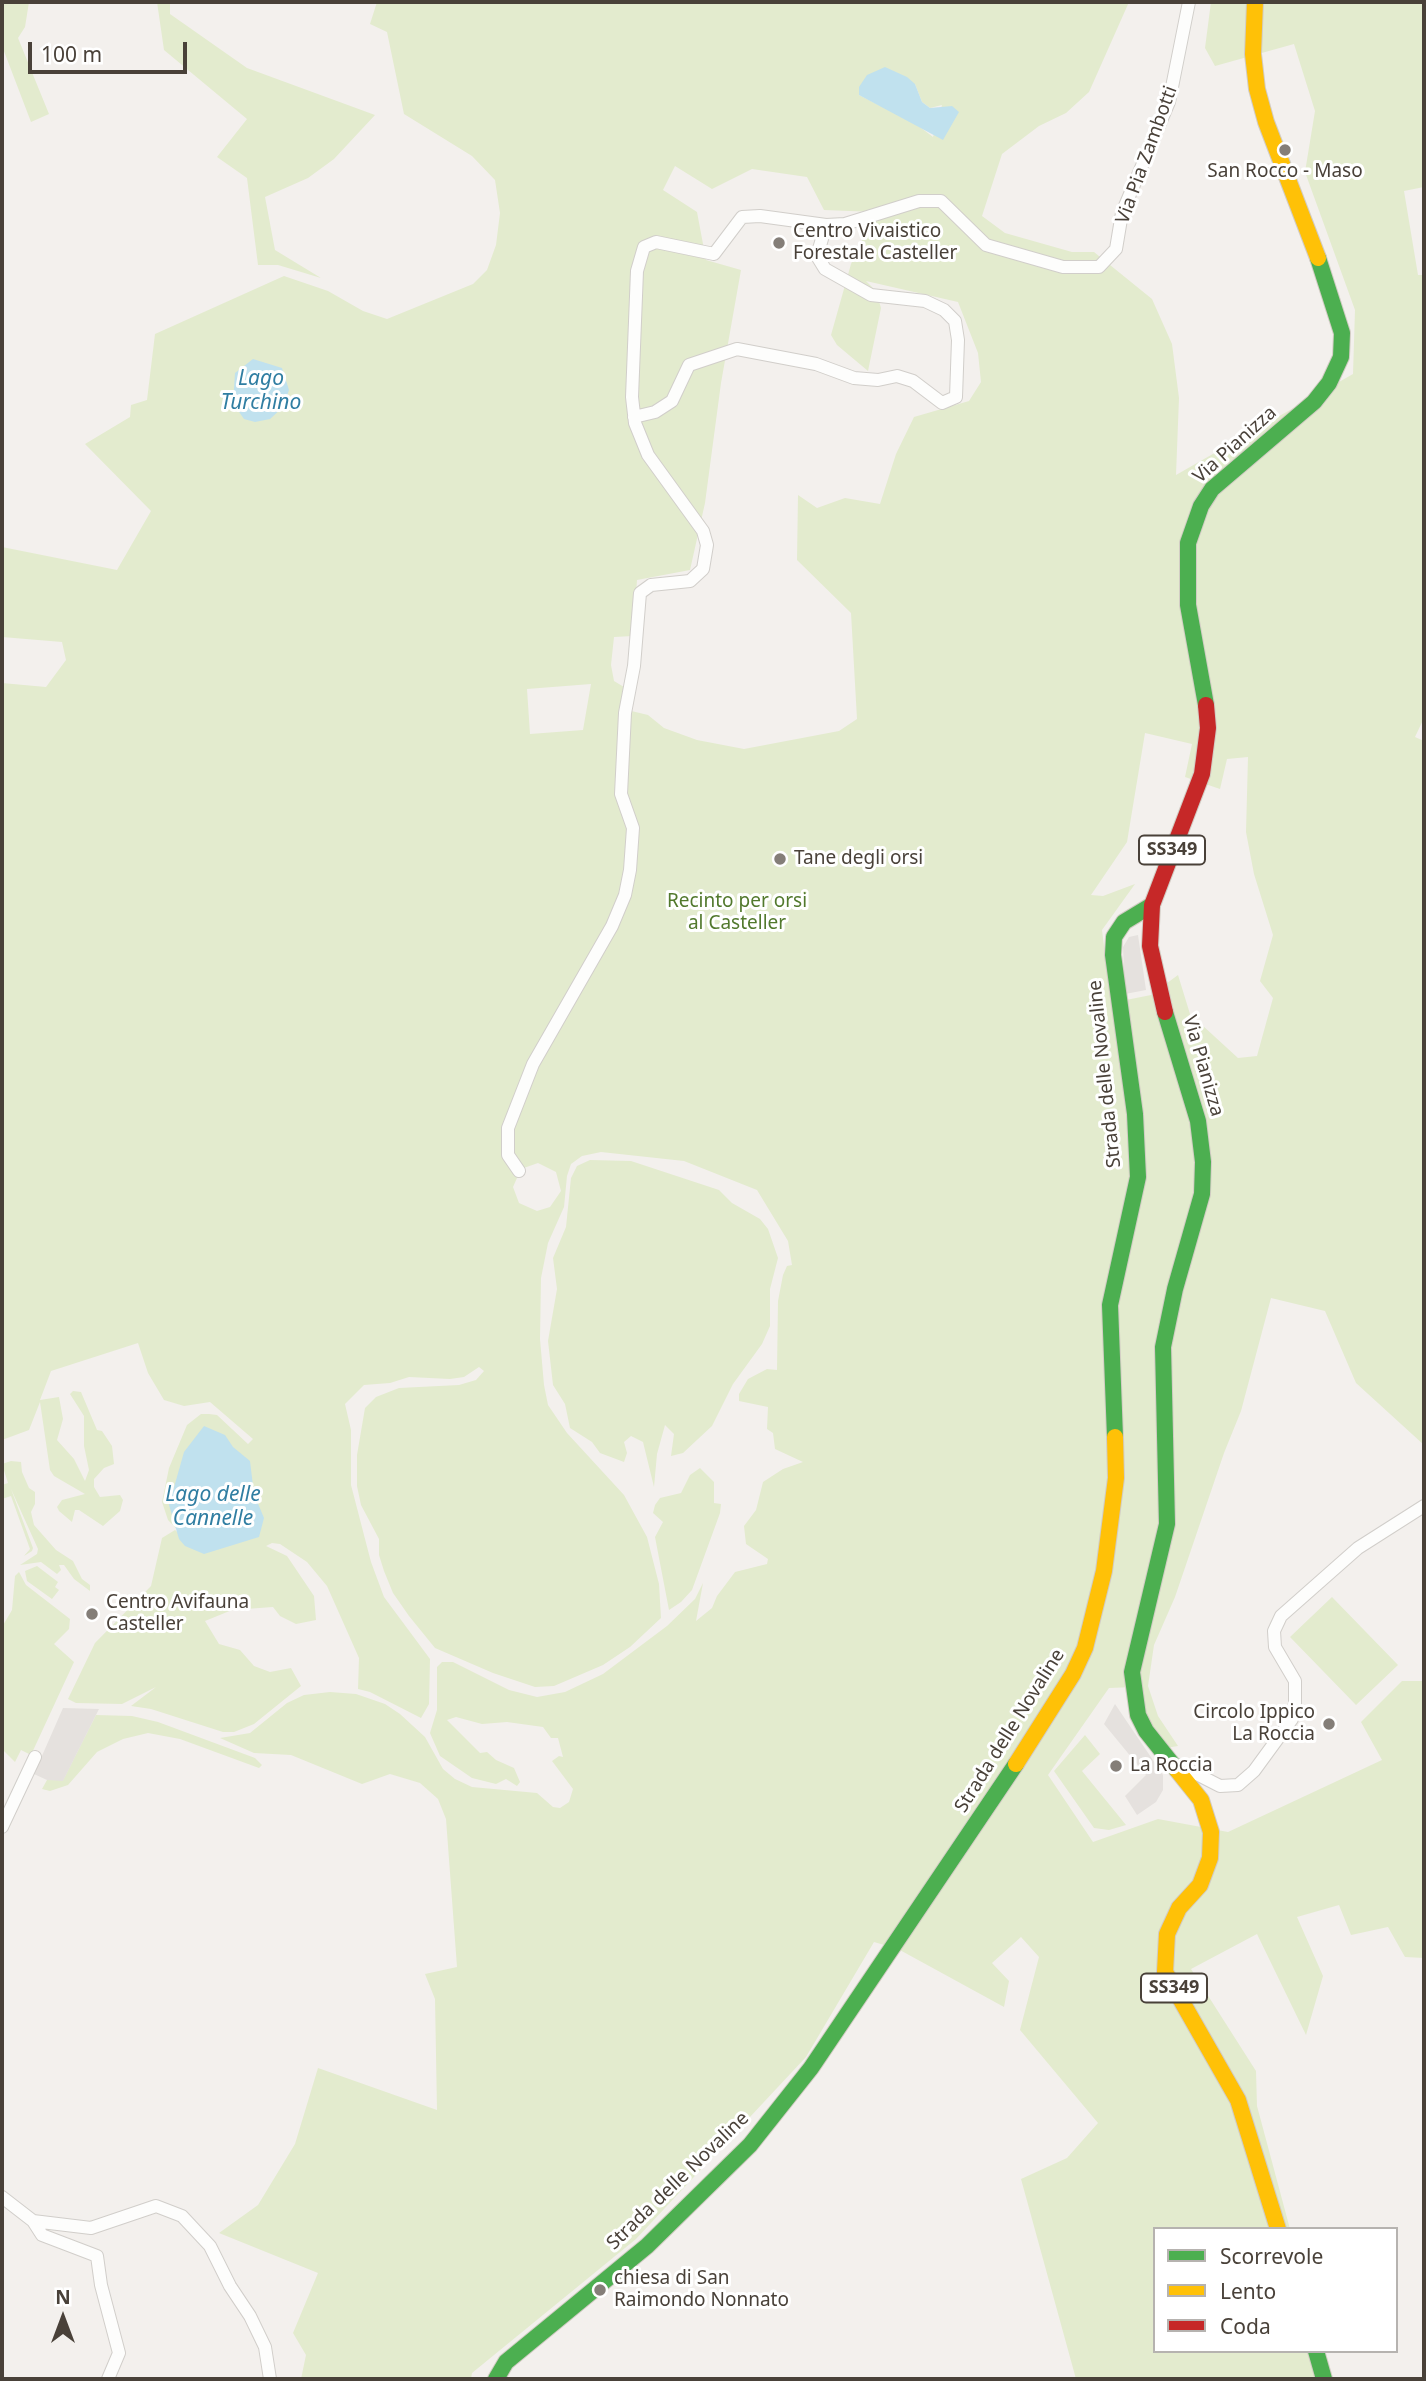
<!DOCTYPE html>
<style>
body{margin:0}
#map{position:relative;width:1426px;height:2381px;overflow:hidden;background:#f3f0ed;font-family:"Noto Sans",sans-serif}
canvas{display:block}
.frame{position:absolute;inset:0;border:4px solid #494139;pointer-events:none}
.legend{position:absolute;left:1153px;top:2227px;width:245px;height:126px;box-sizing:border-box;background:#fff;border:2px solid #b6b3b0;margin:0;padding:9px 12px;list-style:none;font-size:21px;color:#494139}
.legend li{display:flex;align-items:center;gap:14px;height:35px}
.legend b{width:35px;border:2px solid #b6b3b0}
.north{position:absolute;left:28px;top:2283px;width:70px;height:70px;-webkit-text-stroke:5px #fff;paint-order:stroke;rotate:0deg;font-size:19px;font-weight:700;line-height:28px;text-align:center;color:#494139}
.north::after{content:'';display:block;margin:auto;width:24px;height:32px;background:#494139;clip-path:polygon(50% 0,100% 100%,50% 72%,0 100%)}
.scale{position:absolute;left:28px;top:42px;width:159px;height:32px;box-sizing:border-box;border:4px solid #494139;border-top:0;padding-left:9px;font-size:21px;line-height:24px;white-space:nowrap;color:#494139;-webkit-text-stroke:5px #fff;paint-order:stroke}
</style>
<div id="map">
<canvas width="1426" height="2381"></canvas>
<div class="frame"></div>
<ul class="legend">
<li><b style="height:9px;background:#4caf50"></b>Scorrevole</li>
<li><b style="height:9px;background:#ffc107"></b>Lento</li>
<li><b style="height:9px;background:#c62828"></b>Coda</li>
</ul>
<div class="north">N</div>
<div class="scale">100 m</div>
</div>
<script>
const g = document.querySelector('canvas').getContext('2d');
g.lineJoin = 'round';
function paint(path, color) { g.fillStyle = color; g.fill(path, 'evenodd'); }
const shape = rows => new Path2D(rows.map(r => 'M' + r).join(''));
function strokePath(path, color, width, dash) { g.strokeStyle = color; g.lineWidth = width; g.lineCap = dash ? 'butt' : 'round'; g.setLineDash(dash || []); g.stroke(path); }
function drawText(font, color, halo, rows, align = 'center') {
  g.font = font + ' "Noto Sans",sans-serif'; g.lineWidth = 6; g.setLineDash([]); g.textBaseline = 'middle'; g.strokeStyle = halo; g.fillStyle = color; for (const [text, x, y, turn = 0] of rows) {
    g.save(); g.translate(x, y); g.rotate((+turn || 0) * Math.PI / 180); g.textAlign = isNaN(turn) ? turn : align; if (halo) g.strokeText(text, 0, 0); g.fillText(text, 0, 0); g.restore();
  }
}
const green = shape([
 [2,2,29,2,25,27,18,38,49,114,31,122,2,46],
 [157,2,170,2,170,14,247,68,375,115,334,159,308,178,265,197,275,250,321,278,278,265,258,265,247,178,217,157,247,119,164,50],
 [377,2,1129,2,1089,92,1066,113,1039,126,1002,154,982,216,1005,233,1072,252,1094,252,1152,299,1172,344,1179,398,1176,475,1353,374,1355,310,1305,172,1315,111,1294,44,1215,66,1205,48,1211,2,1424,2,1424,187,1404,191,1418,275,1424,275,1424,718,1415,737,1424,741,1424,1445,1356,1383,1325,1311,1271,1298,1241,1411,1224,1453,1175,1597,1154,1645,1148,1686,1158,1716,1178,1746,1166,1748,1150,1728,1135,1687,1109,1688,1048,1775,1093,1842,1158,1819,1228,1832,1382,1760,1361,1722,1402,1681,1424,1681,1424,1958,1405,1957,1388,1927,1351,1935,1339,1905,1297,1917,1323,1976,1306,2035,1257,1934,1191,1969,1256,2071,1257,2106,1290,2229,1155,2229,1155,2351,1323,2351,1332,2379,1076,2379,1021,2179,1067,2158,1098,2123,1020,2030,1039,1957,1021,1937,992,1963,1009,1981,1004,2007,898,1949,874,1942,806,2057,636,2239,472,2373,471,2379,301,2379,306,2355,293,2333,318,2273,219,2233,258,2205,295,2144,318,2068,437,2110,435,1999,425,1974,457,1967,446,1819,438,1799,420,1783,390,1774,362,1784,291,1755,254,1753,220,1738,250,1733,287,1703,304,1695,330,1692,356,1694,385,1704,400,1714,425,1737,443,1769,455,1779,472,1787,537,1793,553,1807,560,1808,569,1802,573,1789,552,1761,559,1756,563,1757,558,1738,551,1738,543,1727,507,1722,482,1724,456,1717,447,1720,480,1753,487,1752,496,1760,514,1768,520,1782,517,1786,506,1779,496,1784,472,1778,440,1756,430,1733,437,1710,437,1667,442,1662,453,1662,509,1690,537,1697,565,1692,603,1674,667,1626,695,1599,703,1583,696,1621,712,1608,717,1596,735,1572,767,1564,768,1559,746,1544,744,1526,756,1510,763,1482,783,1469,803,1462,775,1449,773,1433,767,1429,768,1407,739,1401,739,1394,748,1379,767,1369,777,1370,778,1301,783,1275,787,1266,792,1265,788,1241,757,1190,684,1161,601,1152,582,1156,571,1164,567,1176,564,1207,548,1243,541,1278,540,1339,544,1385,548,1405,567,1433,624,1495,647,1537,659,1584,661,1618,630,1647,603,1665,554,1686,535,1687,493,1673,435,1648,409,1616,393,1593,384,1571,379,1555,379,1539,361,1505,357,1486,357,1455,365,1408,376,1397,399,1388,459,1385,476,1380,484,1371,479,1367,464,1377,450,1379,409,1377,390,1383,364,1385,345,1404,351,1430,351,1485,371,1562,384,1597,430,1659,429,1704,421,1718,370,1692,358,1689,359,1658,327,1586,307,1562,280,1544,272,1543,266,1546,287,1556,314,1596,316,1620,296,1624,280,1616,273,1607,232,1610,205,1621,219,1644,240,1650,254,1666,270,1672,291,1668,301,1686,254,1724,234,1732,223,1732,151,1709,131,1706,156,1687,122,1704,76,1703,68,1699,95,1643,151,1586,162,1538,175,1530,193,1546,168,1520,162,1502,169,1468,187,1425,201,1414,209,1414,217,1415,248,1444,253,1439,210,1402,184,1406,164,1400,148,1373,138,1343,51,1371,40,1400,59,1397,63,1419,57,1440,74,1459,85,1481,89,1470,84,1446,84,1416,70,1394,73,1391,81,1392,97,1430,102,1431,112,1446,114,1464,104,1468,94,1479,94,1487,100,1497,120,1495,123,1500,120,1511,103,1526,79,1510,75,1510,72,1522,59,1511,57,1507,62,1500,85,1494,54,1476,50,1470,40,1402,29,1430,2,1440,2,683,46,687,66,660,62,642,2,637,2,547,117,570,151,511,85,444,130,417,131,405,147,400,155,334,284,276,328,291,363,311,387,319,473,284,487,270,496,245,500,213,495,180,472,156,404,114,387,32,370,24],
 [915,84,922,102,930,108,942,105,933,137,916,124,859,95],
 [675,166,712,189,752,169,807,177,824,210,875,212,851,264,831,335,837,345,868,371,881,308,876,291,866,281,958,302,978,353,981,382,969,401,914,417,896,454,880,504,845,498,817,508,798,495,797,560,851,613,857,719,839,731,744,749,697,740,664,728,648,715,623,709,624,687,614,681,611,665,614,637,633,636,637,580,690,570,705,503,721,383,741,270,706,260,697,212,663,190],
 [591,684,583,730,530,734,527,689],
 [1145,733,1192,744,1185,777,1220,789,1227,759,1248,757,1246,832,1254,874,1273,935,1260,981,1273,998,1257,1056,1238,1058,1190,1014,1178,975,1151,995,1111,1003,1102,930,1135,884,1103,896,1091,895,1127,842],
 [538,1163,556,1172,561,1191,550,1207,537,1211,519,1203,513,1187,521,1169],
 [590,1160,631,1161,719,1190,732,1203,760,1219,768,1229,778,1258,770,1289,770,1326,762,1344,733,1384,712,1426,683,1453,671,1456,674,1434,665,1425,657,1454,654,1487,643,1442,631,1436,624,1442,627,1453,624,1462,600,1453,592,1442,570,1428,565,1404,553,1385,548,1341,557,1289,553,1258,566,1227,571,1178,577,1166],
 [11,1461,21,1462,22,1472,29,1488,35,1492,35,1504,31,1512,34,1525,56,1550,73,1561,82,1579,90,1585,90,1591,74,1579,64,1565,59,1565,61,1570,57,1574,41,1562,20,1565,37,1554,38,1549,11,1489,33,1548,32,1551,24,1556,30,1549,11,1496,2,1499,2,1485,8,1483,2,1464],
 [700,1468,714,1482,714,1503,721,1504,720,1513,692,1590,681,1602,669,1610,655,1537,663,1522,653,1513,655,1505,660,1498,681,1493,690,1475],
 [37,1566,58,1582,55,1587,59,1590,52,1599,27,1581,25,1571],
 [19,1572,26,1585,70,1619,69,1629,54,1644,74,1662,31,1755,21,1750,15,1762,2,1749,2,1627,12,1610,15,1576],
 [1332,1597,1398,1665,1356,1705,1290,1637],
 [96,1715,132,1716,158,1722,255,1758,262,1765,259,1768,180,1739,148,1733,123,1739,97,1752,68,1785,50,1791,42,1789,47,1780,63,1780],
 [1085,1735,1100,1754,1082,1771,1126,1825,1109,1830,1094,1828,1054,1771]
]);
const parking = shape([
 [1138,935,1146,990,1125,994,1123,947,1129,937],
 [1115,1704,1163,1775,1163,1790,1156,1802,1137,1815,1125,1796,1146,1775,1104,1724],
 [63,1708,99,1709,63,1781,47,1780,34,1774]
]);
const water = shape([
 [885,67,907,77,915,84,922,102,930,108,952,106,959,112,943,140,859,95,859,87,867,75],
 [253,359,282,368,289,390,283,407,270,419,255,422,244,419,233,403,235,373],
 [204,1426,225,1435,233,1447,250,1461,254,1494,264,1518,259,1537,204,1554,185,1546,179,1539,169,1505,184,1452]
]);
const street = shape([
 [634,417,655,412,672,401,689,365,737,349,816,364,854,378,878,380,897,376,913,381,942,403,956,397,958,340,955,321,944,310,925,301,871,295,825,269,817,256,826,225],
 [519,1171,508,1155,508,1128,533,1064,612,926,625,895,630,870,633,828,621,794,625,713,634,666,640,593,651,585,690,581,703,569,707,545,703,531,648,455,635,423,632,397,637,271,644,247,656,242,714,254,742,217,760,216,826,225,845,224,919,201,941,201,986,245,1063,267,1099,267,1116,249,1122,213,1169,102,1189,2],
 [1179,1765,1220,1786,1238,1785,1254,1771,1292,1719,1295,1703,1295,1681,1275,1647,1274,1631,1281,1616,1358,1548,1424,1506],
 [2,1827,35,1757],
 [2,2197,33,2221,42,2235,97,2256,101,2285,119,2353,108,2379],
 [33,2221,91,2228,156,2206,182,2216,210,2246,230,2286,250,2316,265,2347,270,2379]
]);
const fast = shape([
 [1206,705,1188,605,1188,543,1201,506,1212,489,1314,402,1329,383,1341,357,1342,333,1318,258],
 [1165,1012,1198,1121,1203,1162,1202,1194,1175,1289,1163,1347,1167,1524,1132,1672,1138,1715,1146,1731,1177,1770],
 [1115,1437,1110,1305,1138,1177,1135,1114,1113,955,1114,937,1124,922,1152,905],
 [1316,2351,1324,2379],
 [496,2379,506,2362,647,2246,750,2145,811,2068,1016,1764]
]);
const slow = shape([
 [1255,2,1253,54,1257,89,1266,122,1318,258],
 [1016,1764,1073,1674,1085,1648,1104,1571,1116,1478,1115,1437],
 [1177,1770,1201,1800,1211,1832,1210,1858,1200,1885,1179,1908,1167,1934,1165,1972,1238,2100,1278,2229]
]);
const jam = shape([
 [1165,1012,1150,946,1152,905,1202,774,1208,728,1206,705]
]);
const markers = [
 [1285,150,7,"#847e78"],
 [779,243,7,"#847e78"],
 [780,859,7,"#847e78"],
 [92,1614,7,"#847e78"],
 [1329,1724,7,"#847e78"],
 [1116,1766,7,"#847e78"],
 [600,2290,7,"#847e78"]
];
const shields = [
 [1172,850,66],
 [1174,1988,66]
];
const shieldNames = [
 ["SS349",1172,850],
 ["SS349",1174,1988]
];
const streetNames = [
 ["Via Pia Zambotti",1147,155,-70],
 ["Via Pianizza",1235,445,-42],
 ["Via Pianizza",1203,1066,74],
 ["Strada delle Novaline",1105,1074,-96],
 ["Strada delle Novaline",1010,1731,-58],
 ["Strada delle Novaline",678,2181,-44]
];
const poiNames = [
 ["San Rocco - Maso",1285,172,"center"],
 ["Centro Vivaistico",793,232],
 ["Forestale Casteller",793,254],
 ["Tane degli orsi",794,859],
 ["Centro Avifauna",106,1603],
 ["Casteller",106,1625],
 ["Circolo Ippico",1315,1713,"right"],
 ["La Roccia",1315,1735,"right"],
 ["La Roccia",1130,1766],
 ["chiesa di San",614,2279],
 ["Raimondo Nonnato",614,2301]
];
const parkNames = [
 ["Recinto per orsi",737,902],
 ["al Casteller",737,924]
];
const waterNames = [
 ["Lago",261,379],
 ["Turchino",261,403],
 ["Lago delle",213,1495],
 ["Cannelle",213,1519]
];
paint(green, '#e3ebce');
paint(parking, '#e5e1de');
paint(water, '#c0e1ee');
strokePath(street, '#d1ceca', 14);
strokePath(fast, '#d2ccc4', 18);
strokePath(slow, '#d2ccc4', 18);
strokePath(jam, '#d2ccc4', 18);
strokePath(street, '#fdfdfc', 12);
strokePath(fast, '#4caf50', 16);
strokePath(slow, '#ffc107', 16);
strokePath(jam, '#c62828', 16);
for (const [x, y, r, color] of markers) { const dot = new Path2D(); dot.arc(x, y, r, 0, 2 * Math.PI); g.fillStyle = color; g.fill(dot); strokePath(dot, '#fff', 2.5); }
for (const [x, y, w] of shields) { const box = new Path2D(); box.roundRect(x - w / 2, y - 14.5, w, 29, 5); g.fillStyle = '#fff'; g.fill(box); strokePath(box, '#494139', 2); }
drawText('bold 18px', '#494139', null, shieldNames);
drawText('19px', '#494139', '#fff', streetNames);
drawText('19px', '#494139', '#fff', poiNames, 'left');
drawText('19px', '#52792d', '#fff', parkNames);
drawText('italic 21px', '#307ea2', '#fff', waterNames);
</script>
